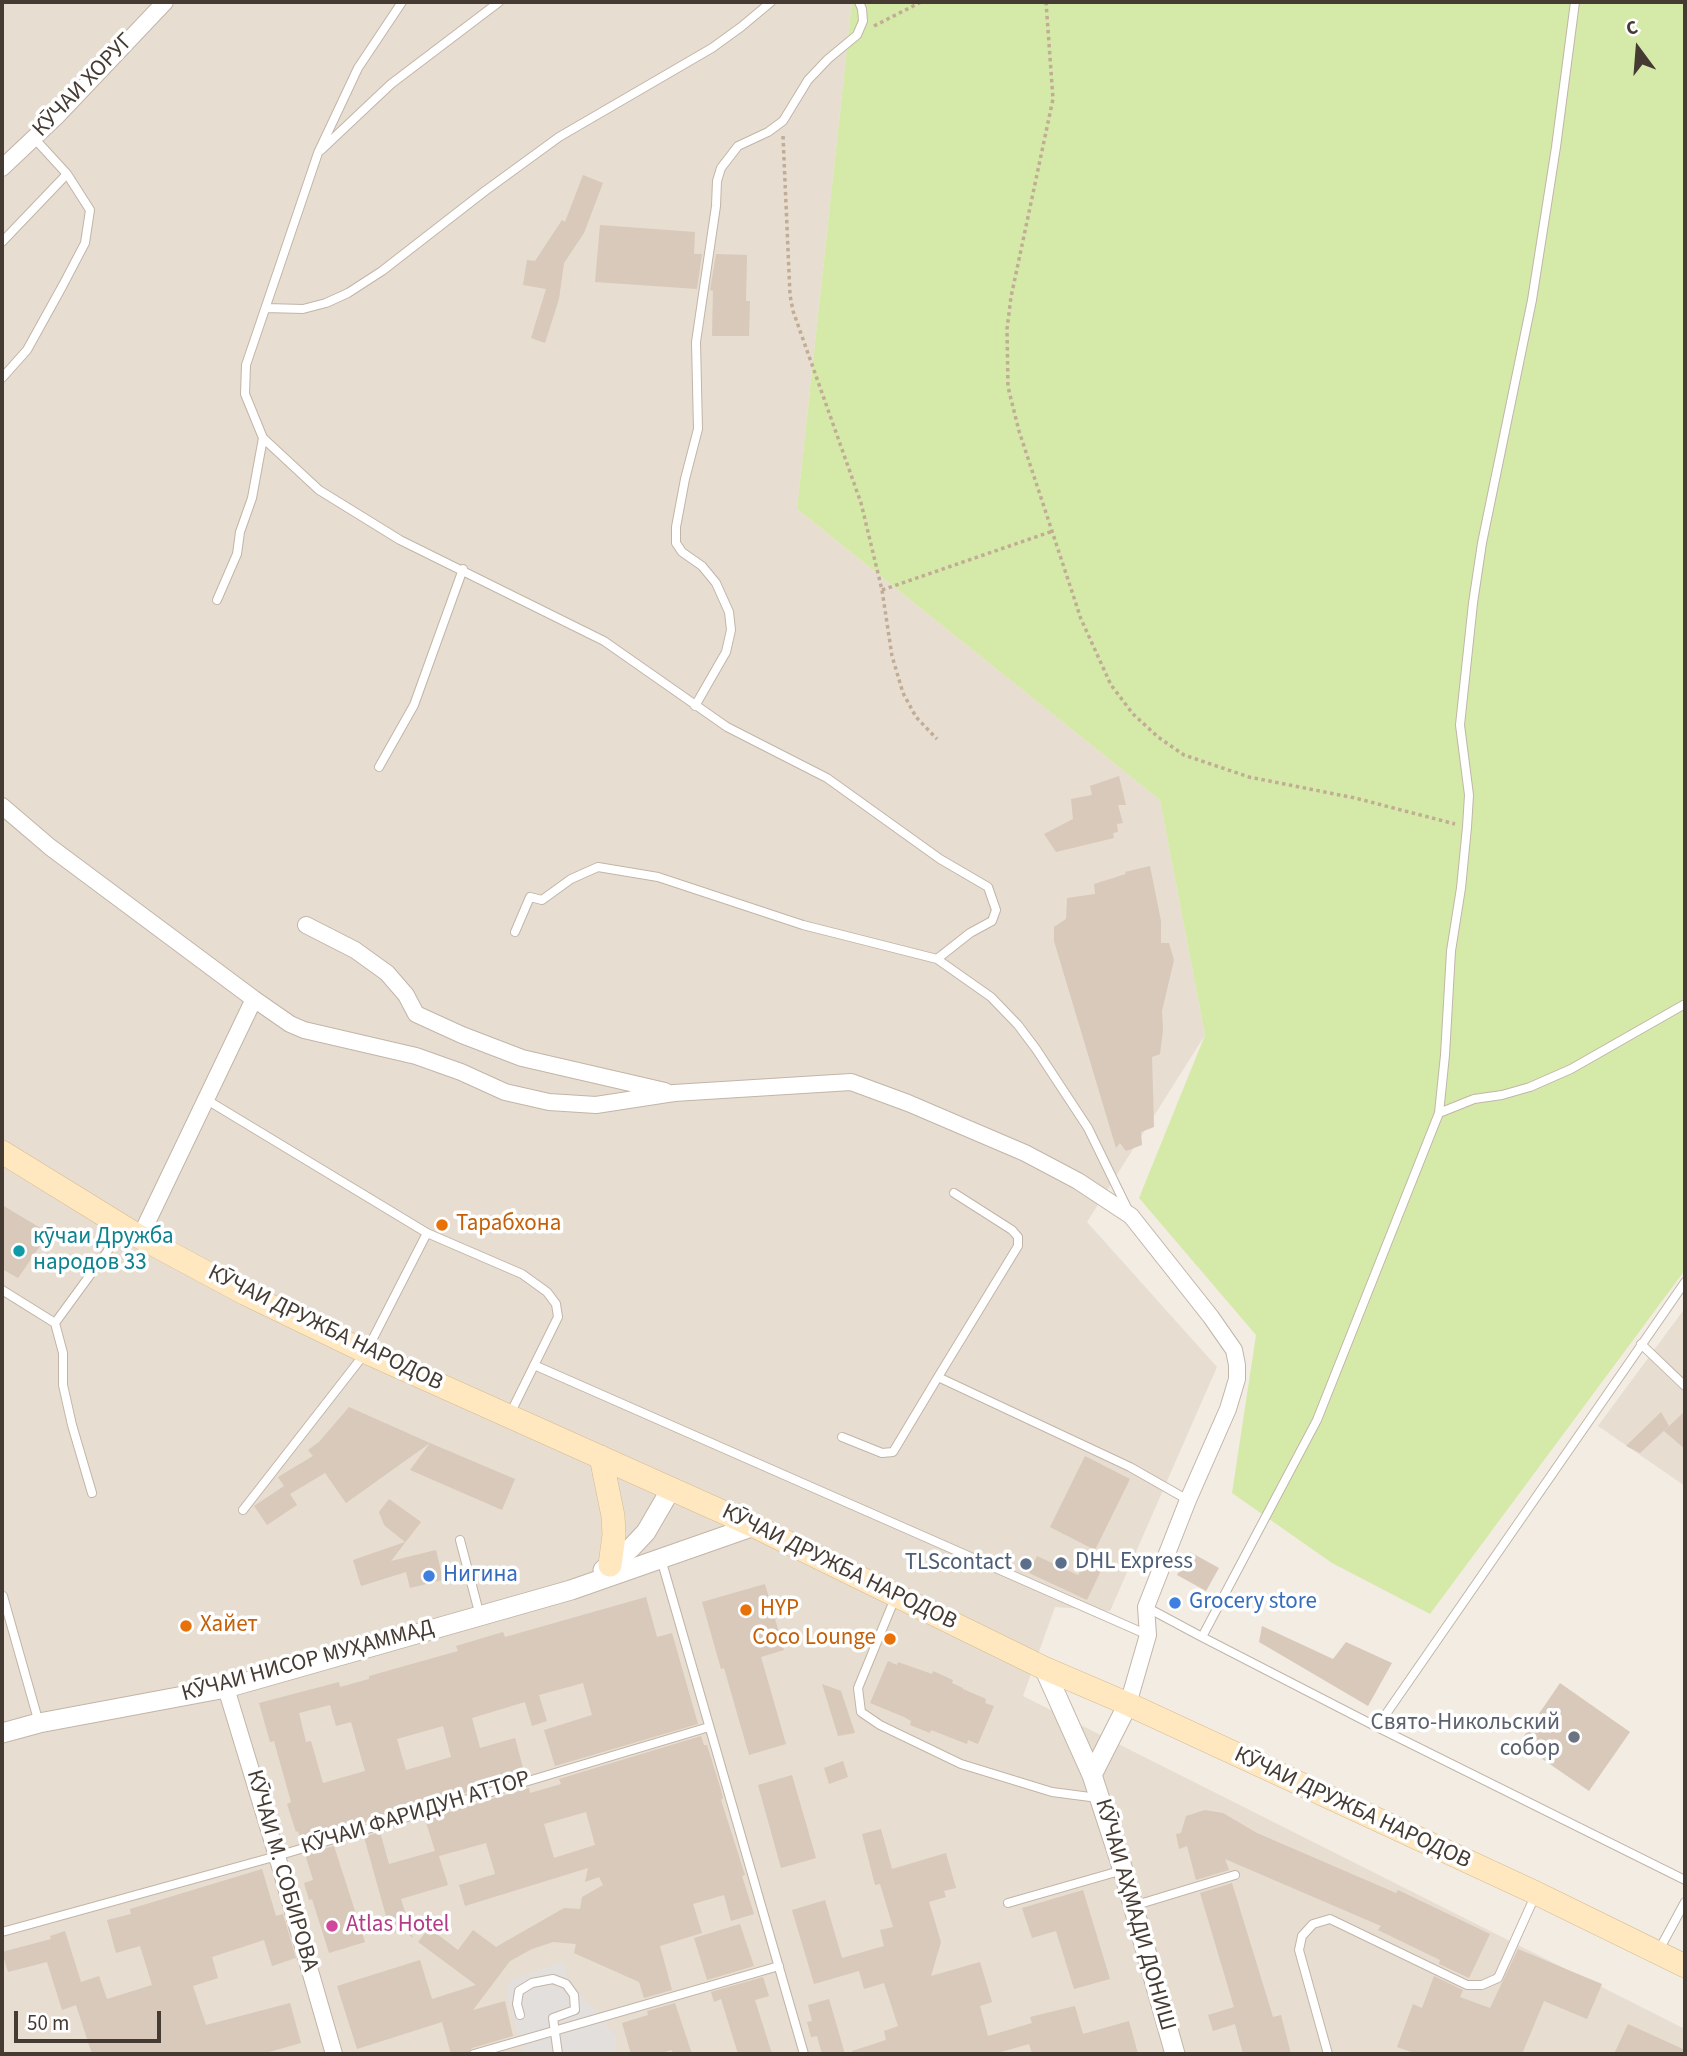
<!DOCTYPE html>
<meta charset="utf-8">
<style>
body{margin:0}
#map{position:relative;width:1687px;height:2056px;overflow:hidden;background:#f3ece3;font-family:"Source Sans 3",sans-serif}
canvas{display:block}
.frame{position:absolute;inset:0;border:4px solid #453b33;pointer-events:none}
.north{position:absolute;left:1603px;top:14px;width:70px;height:70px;-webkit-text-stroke:5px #fff;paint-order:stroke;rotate:344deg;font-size:19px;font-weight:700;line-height:28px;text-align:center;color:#453b33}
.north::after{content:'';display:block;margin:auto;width:24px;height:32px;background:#453b33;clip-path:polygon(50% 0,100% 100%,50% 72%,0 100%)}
.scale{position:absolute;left:14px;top:2011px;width:147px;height:32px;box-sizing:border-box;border:4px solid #453b33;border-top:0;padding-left:9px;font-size:21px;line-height:24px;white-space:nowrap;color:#453b33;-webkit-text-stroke:5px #fff;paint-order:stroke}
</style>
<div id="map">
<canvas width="1687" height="2056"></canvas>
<div class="frame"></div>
<div class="north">С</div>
<div class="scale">50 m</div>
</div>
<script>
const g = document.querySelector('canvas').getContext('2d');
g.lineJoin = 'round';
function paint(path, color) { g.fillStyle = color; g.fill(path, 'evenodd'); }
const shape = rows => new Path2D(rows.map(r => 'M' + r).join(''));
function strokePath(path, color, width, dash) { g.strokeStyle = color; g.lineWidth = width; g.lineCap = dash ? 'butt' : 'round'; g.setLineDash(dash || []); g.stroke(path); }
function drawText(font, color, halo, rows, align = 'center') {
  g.font = font + ' "Source Sans 3",sans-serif'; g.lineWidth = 7; g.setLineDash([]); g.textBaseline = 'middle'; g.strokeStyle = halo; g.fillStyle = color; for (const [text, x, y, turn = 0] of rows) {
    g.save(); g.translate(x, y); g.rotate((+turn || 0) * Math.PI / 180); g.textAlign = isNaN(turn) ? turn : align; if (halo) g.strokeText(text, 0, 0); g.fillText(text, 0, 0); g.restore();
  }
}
const residential = shape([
 [2,2,852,2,797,509,1160,800,1205,1035,1087,1222,1217,1367,1110,1611,1055,1607,1023,1696,1685,2029,1685,2054,2,2054],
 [1685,1308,1685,1486,1598,1426]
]);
const green = shape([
 [852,2,1685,2,1685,1270,1430,1614,1332,1563,1232,1493,1256,1335,1139,1198,1205,1035,1160,800,797,509]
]);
const parking = shape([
 [564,1961,567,1978,616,2036,616,2054,523,2054,506,1992,511,1980]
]);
const building = shape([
 [583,175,603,183,584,233,564,263,559,299,545,343,531,338,546,289,523,285,527,260,535,261,562,220,565,222],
 [600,225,695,232,694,254,702,254,697,289,595,282],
 [716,254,747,255,746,301,750,301,749,336,712,336,713,291,710,290],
 [1119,776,1126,805,1118,805,1123,823,1117,824,1118,832,1113,833,1114,838,1056,852,1044,834,1073,819,1071,799,1092,795,1090,786],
 [1150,866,1161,921,1161,943,1169,943,1174,960,1162,1011,1163,1030,1160,1054,1152,1057,1154,1127,1141,1132,1142,1145,1126,1151,1120,1143,1116,1148,1054,941,1054,927,1066,919,1067,898,1095,894,1094,884,1126,874,1125,872],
 [2,1205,49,1233,18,1278,2,1269],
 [349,1407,430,1443,346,1503,325,1473,290,1494,297,1505,267,1525,254,1506,284,1486,278,1477,313,1456,308,1450,319,1442],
 [1685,1411,1685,1449,1664,1431],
 [1661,1412,1669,1426,1640,1453,1626,1446],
 [430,1443,515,1479,502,1510,410,1470],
 [1085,1456,1130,1479,1095,1550,1050,1527],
 [389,1499,421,1522,391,1561,436,1550,443,1580,410,1588,406,1572,361,1586,353,1560,405,1542,384,1525,379,1512],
 [1090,1550,1107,1558,1087,1600,1029,1573,1037,1556,1078,1575],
 [1190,1552,1219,1568,1206,1591,1177,1575],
 [765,1584,784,1650,761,1657,786,1744,749,1755,724,1668,721,1669,702,1602],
 [646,1597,657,1637,672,1633,698,1724,555,1766,544,1730,592,1715,583,1683,539,1695,547,1721,532,1726,525,1702,472,1718,480,1748,515,1738,525,1775,360,1824,359,1821,329,1830,330,1833,301,1842,298,1831,296,1832,287,1804,291,1802,274,1741,270,1742,259,1703,339,1682,340,1687,369,1679,369,1676,458,1651,456,1646,503,1632,505,1637],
 [330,1705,336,1726,351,1722,365,1771,323,1783,311,1741,306,1742,299,1713],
 [443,1726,451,1757,406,1770,397,1739],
 [1262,1626,1333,1659,1346,1642,1392,1663,1368,1706,1259,1642],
 [888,1661,897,1665,898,1662,932,1674,933,1671,953,1680,952,1683,963,1688,963,1689,986,1699,985,1703,994,1706,978,1744,968,1740,967,1744,931,1730,930,1733,910,1725,911,1721,904,1717,870,1703],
 [1560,1683,1630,1732,1589,1791,1519,1743],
 [822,1684,841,1691,855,1733,838,1736],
 [701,1736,704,1745,707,1745,721,1790,723,1798,721,1800,745,1875,742,1876,754,1914,731,1921,724,1895,693,1904,702,1933,660,1946,672,1990,644,1998,639,1982,574,1953,576,1944,553,1942,532,1949,510,1961,473,2010,505,2001,513,2036,472,2048,468,2054,451,2054,442,2022,357,2049,337,1986,420,1960,432,1999,476,1985,418,1942,429,1928,458,1950,473,1930,496,1947,564,1908,580,1909,582,1897,603,1885,599,1877,585,1882,588,1868,465,1906,459,1885,495,1874,486,1843,439,1856,448,1885,401,1899,413,1938,403,1930,391,1934,364,1837,380,1832,389,1864,435,1851,425,1819,529,1788,530,1793,561,1784,559,1779],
 [586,1812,595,1845,554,1858,544,1824],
 [843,1761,848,1777,829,1784,824,1768],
 [792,1775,816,1858,781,1868,758,1785],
 [1205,1810,1223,1813,1257,1833,1396,1893,1398,1890,1490,1934,1469,1978,1439,1964,1440,1960,1378,1930,1381,1926,1225,1859,1229,1870,1196,1880,1187,1846,1179,1849,1176,1834,1181,1833,1186,1816],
 [881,1829,892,1869,946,1853,956,1888,944,1891,946,1897,929,1902,941,1942,931,1976,980,1962,992,2002,980,2006,988,2036,1032,2023,1030,2017,1075,2006,1083,2034,1129,2021,1138,2054,1032,2054,1029,2044,994,2054,853,2054,852,2051,886,2040,884,2031,898,2026,884,1983,864,1989,859,1971,814,1984,792,1910,825,1900,842,1958,884,1946,880,1930,893,1927,880,1884,875,1885,862,1834],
 [334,1846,365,1942,329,1953,312,1899,309,1900,304,1883,313,1880,305,1854],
 [262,1869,276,1916,283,1914,296,1958,272,1966,264,1940,212,1957,218,1978,193,1986,206,2025,290,2003,301,2043,262,2054,92,2054,76,2005,62,2010,47,1962,8,1972,2,1952,51,1939,50,1936,65,1931,81,1982,99,1976,107,1999,152,1985,140,1946,116,1953,107,1920,131,1914,130,1909],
 [1232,1883,1273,2017,1281,2015,1291,2054,1243,2054,1235,2024,1213,2031,1208,2015,1234,2007,1200,1893],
 [1083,1890,1110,1979,1074,1989,1056,1931,1032,1938,1022,1908],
 [740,1924,754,1966,707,1980,694,1938],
 [1518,1949,1602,1984,1587,2019,1544,2001,1522,2054,1417,2054,1397,2047,1413,2004,1422,2008,1434,1976,1463,1990,1460,1997,1490,2008],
 [763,1977,769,1996,755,2000,772,2054,738,2054,721,1999,714,2002,711,1992],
 [829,1999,845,2054,822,2054,817,2036,811,2037,807,2022,812,2021,808,2005],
 [675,2003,692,2054,673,2054,672,2050,657,2054,631,2054,622,2023,648,2015,647,2011],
 [1628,2024,1685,2050,1685,2054,1614,2054]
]);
const path = shape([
 [1046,2,1053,99,1011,297,1007,329,1008,387,1019,431,1081,619,1111,685,1133,714,1158,737,1184,755,1249,777,1355,798,1455,824],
 [874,26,921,2],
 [783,136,790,295,793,311,861,503,882,590,892,656,903,693,916,717,937,739],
 [882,590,1053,531]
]);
const service = shape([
 [402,2,358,68,318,153,246,365,245,394,263,438,319,490,400,540,604,641,727,727,827,778,940,859,988,887,996,910,992,921,970,933,937,959,803,925,658,877,598,867,571,879,542,900,530,897,515,932],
 [321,150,391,84,499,2],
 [2,242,67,174],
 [266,308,303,309,326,303,348,293,382,271,485,191,559,137,712,48,741,27,771,2],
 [2,378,27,350,63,285,85,243,90,210,67,174,34,138],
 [217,600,237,554,240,532,252,498,263,438],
 [695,706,726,652,731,630,729,612,716,583,702,566,682,552,676,543,676,527,685,479,698,429,696,342,716,206,717,181,721,168,738,146,768,132,783,121,808,80,828,59,857,35,863,21,862,9,859,2],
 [379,767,414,705,463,569],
 [937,959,991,997,1018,1025,1036,1049,1088,1128,1129,1212],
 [207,1100,427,1233],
 [1439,1113,1474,1099,1502,1095,1530,1087,1571,1069,1685,1004],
 [2,1290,55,1323,123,1230],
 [55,1323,63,1353,63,1385,72,1425,92,1493],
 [1641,1344,1685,1386],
 [534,1365,1148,1635],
 [938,1377,1018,1246,1018,1237,1012,1230,954,1193],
 [842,1437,882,1453,893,1452,938,1377,1130,1467,1188,1500],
 [243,1510,366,1352,427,1233,522,1274,547,1292,556,1304,558,1317,509,1416],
 [460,1540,480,1616],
 [661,1559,804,2054],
 [3,1596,39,1723],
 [895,1598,858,1688,861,1712,880,1725,961,1764,1052,1792,1098,1798],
 [1146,1607,1202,1637,1317,1420,1439,1113,1445,1055,1451,951,1461,888,1467,827,1469,795,1460,725,1473,603,1482,543,1532,300,1556,147,1575,2],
 [1202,1637,1377,1727,1685,1282],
 [1377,1727,1685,1880],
 [1008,1903,1123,1870],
 [1133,1906,1235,1875],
 [2,1932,277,1856,709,1727],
 [1659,1950,1685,1902],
 [520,2015,517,2004,519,1991,532,1983,553,1979,566,1984,574,1995,575,2010,553,2018,558,2054],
 [474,2054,779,1966],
 [1328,2054,1299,1950,1302,1936,1313,1924,1330,1919,1467,1985,1482,1985,1498,1978,1535,1896]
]);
const minor = shape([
 [2,168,56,117,165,2],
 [2,806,50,847,254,999,290,1024,304,1030,416,1056,461,1072,505,1092,549,1102,596,1105,674,1093,851,1082,908,1103,1025,1153,1078,1181,1131,1216,1211,1317,1234,1350,1237,1365,1237,1379,1228,1409,1188,1500,1146,1607,1148,1635,1128,1704],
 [306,925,355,950,387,973,406,995,416,1014,462,1035,522,1058,665,1091],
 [140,1237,254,999],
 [226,1688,277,1856,334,2054]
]);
const tertiary = shape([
 [603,1570,631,1548,646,1532,671,1489],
 [1044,1668,1092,1775,1123,1870,1175,2054],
 [2,1733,39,1723,226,1688,571,1590,754,1526],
 [1092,1775,1128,1704]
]);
const secondary = shape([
 [2,1152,140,1237,246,1294,366,1352,754,1526,1044,1668,1128,1704,1536,1893,1685,1966],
 [601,1457,613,1516,614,1535,610,1565]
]);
const markers = [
 [442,1225,7,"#e8710a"],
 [19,1251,7,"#0f9aa8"],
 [1061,1563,7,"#5c6f8a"],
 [1026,1564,7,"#5c6f8a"],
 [429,1576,7,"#3f7fe0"],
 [1175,1603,7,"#3f7fe0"],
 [746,1610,7,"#e8710a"],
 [186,1626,7,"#e8710a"],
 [890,1639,7,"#e8710a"],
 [1574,1737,7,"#6b7280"],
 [332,1926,7,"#d1479c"]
];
const streetNames = [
 ["КӮЧАИ ХОРУГ",84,86,-46],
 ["КӮЧАИ ДРУЖБА НАРОДОВ",325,1329,26],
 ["КӮЧАИ ДРУЖБА НАРОДОВ",839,1568,26],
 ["КӮЧАИ НИСОР МУҲАММАД",308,1662,-15],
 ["КӮЧАИ ДРУЖБА НАРОДОВ",1352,1809,25],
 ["КӮЧАИ ФАРИДУН АТТОР",416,1814,-17],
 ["КӮЧАИ М. СОБИРОВА",281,1871,74],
 ["КӮЧАИ АҲМАДИ ДОНИШ",1134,1915,74]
];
const foodNames = [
 ["Тарабхона",456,1225],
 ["HYP",760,1610],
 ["Хайет",200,1626],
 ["Coco Lounge",876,1639,"right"]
];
const cultureNames = [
 ["кӯчаи Дружба",33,1238],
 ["народов 33",33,1264]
];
const serviceNames = [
 ["DHL Express",1075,1563],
 ["TLScontact",1012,1564,"right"]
];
const shopNames = [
 ["Нигина",443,1576],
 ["Grocery store",1189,1603]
];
const worshipNames = [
 ["Свято-Никольский",1560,1724],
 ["собор",1560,1750]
];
const hotelNames = [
 ["Atlas Hotel",346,1926]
];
paint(residential, '#e7ddd0');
paint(green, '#d5eaa8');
paint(parking, '#e3dfdc');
paint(building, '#d8c9ba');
strokePath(service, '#c2b5a8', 10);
strokePath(minor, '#c2b5a8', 18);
strokePath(tertiary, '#c2b5a8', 21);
strokePath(secondary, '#d6bb8f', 24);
strokePath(path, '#c1ac95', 3.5, [3.5, 3.5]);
strokePath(service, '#fff', 8);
strokePath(minor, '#fff', 16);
strokePath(tertiary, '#fff', 19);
strokePath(secondary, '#ffe8c0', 23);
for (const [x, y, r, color] of markers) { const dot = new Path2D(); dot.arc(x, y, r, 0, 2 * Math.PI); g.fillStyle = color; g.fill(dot); strokePath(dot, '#fff', 2.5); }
drawText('23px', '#453b33', '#fff', streetNames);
drawText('23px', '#c56008', '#fff', foodNames, 'left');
drawText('23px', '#0d838f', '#fff', cultureNames, 'left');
drawText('23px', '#4e5e75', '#fff', serviceNames, 'left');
drawText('23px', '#366cbe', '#fff', shopNames, 'left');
drawText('23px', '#5b616d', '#fff', worshipNames, 'right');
drawText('23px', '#b23c85', '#fff', hotelNames, 'left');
</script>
